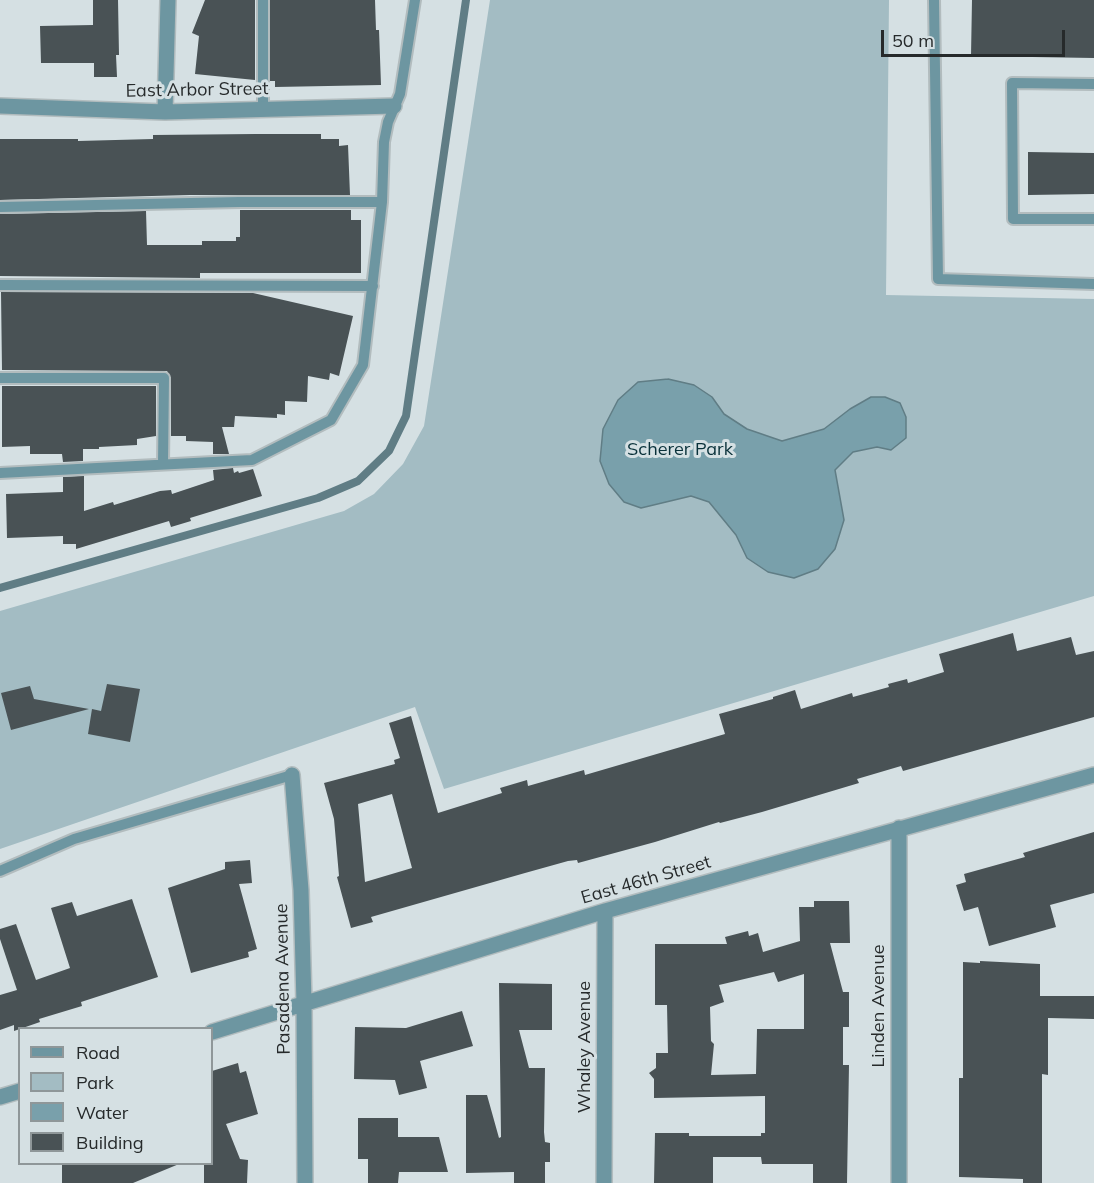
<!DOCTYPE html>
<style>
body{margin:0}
#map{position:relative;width:1094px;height:1183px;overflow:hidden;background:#d5e0e3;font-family:Mulish,sans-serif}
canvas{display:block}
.legend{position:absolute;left:18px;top:1027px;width:195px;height:138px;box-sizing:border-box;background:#d5e0e3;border:2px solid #8f9799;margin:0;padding:8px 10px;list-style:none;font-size:18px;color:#262a2b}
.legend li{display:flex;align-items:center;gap:12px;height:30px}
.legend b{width:30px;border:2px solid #8f9799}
.scale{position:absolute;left:881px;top:30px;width:184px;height:27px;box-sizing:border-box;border:3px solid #262a2b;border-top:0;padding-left:8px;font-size:18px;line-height:21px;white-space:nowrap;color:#262a2b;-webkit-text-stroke:4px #d5e0e3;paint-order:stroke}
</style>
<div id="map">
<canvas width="1094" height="1183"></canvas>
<ul class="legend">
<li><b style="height:8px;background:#6d96a1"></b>Road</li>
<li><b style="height:16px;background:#a3bcc3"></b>Park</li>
<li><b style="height:16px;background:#79a0ab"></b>Water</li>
<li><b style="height:16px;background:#495255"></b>Building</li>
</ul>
<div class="scale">50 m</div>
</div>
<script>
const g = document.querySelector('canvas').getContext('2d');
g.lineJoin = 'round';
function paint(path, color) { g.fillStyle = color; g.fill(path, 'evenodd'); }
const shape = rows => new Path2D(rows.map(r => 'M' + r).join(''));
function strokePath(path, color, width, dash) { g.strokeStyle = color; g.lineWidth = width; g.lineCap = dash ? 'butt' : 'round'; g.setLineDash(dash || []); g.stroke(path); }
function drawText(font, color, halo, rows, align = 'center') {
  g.font = font + ' Mulish,sans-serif'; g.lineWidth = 6; g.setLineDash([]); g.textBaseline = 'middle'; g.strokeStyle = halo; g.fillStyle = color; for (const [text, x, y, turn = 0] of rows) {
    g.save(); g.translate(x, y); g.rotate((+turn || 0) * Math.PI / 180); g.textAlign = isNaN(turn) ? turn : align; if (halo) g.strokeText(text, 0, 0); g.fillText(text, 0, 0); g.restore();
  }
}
const green = shape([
 [490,0,889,0,886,295,1094,299,1094,596,444,789,415,707,0,849,0,611,344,511,374,494,403,464,424,426]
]);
const water = shape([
 [668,379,694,385,712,397,724,414,747,429,782,441,824,429,850,409,871,397,885,397,900,403,906,417,906,438,891,450,877,447,853,452,835,470,844,520,835,549,818,569,794,578,768,572,747,558,736,535,709,502,691,496,641,508,624,502,609,484,600,461,603,429,618,400,638,382,668,379]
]);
const stream = shape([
 [0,588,318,498,358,481,389,451,406,416,466,0]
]);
const building = shape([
 [93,0,118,0,119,55,116,55,117,77,94,77,94,63,41,63,40,26,93,25],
 [205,0,255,0,255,80,195,74,199,36,192,33],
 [270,0,375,0,376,30,379,30,381,85,275,87,275,81,270,81],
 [972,0,1094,0,1094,58,971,56],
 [255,134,321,134,321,139,339,139,339,146,348,145,350,195,190,195,0,200,0,139,78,139,78,141,153,139,153,135],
 [1028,152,1094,153,1094,194,1028,195],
 [240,210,351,210,351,220,361,220,361,273,200,273,200,278,0,276,0,214,146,211,147,245,202,245,202,241,236,241,236,237,240,237],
 [1,292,253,293,353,316,339,376,330,373,329,380,308,376,307,402,285,401,285,415,277,414,277,418,235,416,234,427,222,427,229,454,213,454,213,442,186,441,186,436,171,436,171,378,167,371,2,370],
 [2,386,156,386,156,436,137,439,137,445,99,447,99,449,83,449,83,461,63,462,62,454,30,454,30,446,2,447],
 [233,468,234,473,238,471,239,473,253,469,262,496,190,518,191,521,171,527,169,521,76,549,76,544,63,544,63,536,7,538,6,494,63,492,63,477,84,476,84,511,113,502,114,505,160,491,171,490,172,494,214,480,213,470],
 [1013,633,1017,651,1071,637,1076,655,1094,651,1094,717,903,771,901,766,857,779,859,783,762,812,720,823,719,822,655,842,578,863,577,860,568,861,525,873,371,917,373,922,351,928,337,877,339,876,334,819,324,783,395,764,394,760,400,758,389,723,411,716,438,813,502,793,500,788,527,780,528,786,584,770,585,775,725,734,719,714,773,699,773,697,795,690,801,709,852,693,853,697,889,687,888,684,907,679,908,683,944,672,939,654],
 [392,794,412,868,365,882,358,804],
 [107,684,140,689,130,742,88,734,92,709,101,711],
 [30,686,34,699,89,709,11,730,1,693],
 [1094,832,1094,893,1050,905,1056,927,989,946,978,907,964,911,956,885,966,882,964,874,1025,857,1023,853],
 [250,860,252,883,239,884,257,949,248,952,249,957,191,973,168,888,225,869,225,862],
 [132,899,158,977,81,1002,82,1006,39,1019,40,1022,14,1031,14,1025,0,1030,0,995,17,990,0,939,0,929,16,924,36,980,70,968,51,908,72,902,77,916],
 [814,901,849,901,850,943,830,943,843,992,849,992,849,1027,843,1027,843,1065,849,1065,847,1183,813,1183,813,1164,762,1164,761,1157,713,1157,713,1183,654,1183,655,1133,689,1133,689,1136,761,1136,761,1133,765,1133,765,1096,654,1098,654,1079,649,1073,656,1068,656,1053,668,1053,667,1005,655,1005,655,944,727,944,725,937,748,931,749,936,758,933,763,952,800,941,799,907,814,907],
 [774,972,778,982,804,974,804,1029,757,1029,756,1074,711,1075,714,1044,711,1041,710,1007,724,1002,719,985],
 [980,961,1040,964,1040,996,1094,996,1094,1019,1048,1018,1048,1075,1042,1074,1042,1183,1023,1183,1023,1179,959,1177,959,1078,963,1078,963,962,980,963],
 [499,983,552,984,552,1030,519,1030,529,1068,545,1068,544,1132,545,1142,550,1143,550,1162,545,1162,545,1183,514,1183,514,1172,466,1173,466,1095,487,1095,499,1138,501,1137],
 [462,1011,473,1046,420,1061,427,1088,399,1095,395,1080,354,1079,355,1027,406,1028],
 [238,1063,240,1073,246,1071,258,1114,226,1124,240,1159,248,1160,247,1183,204,1183,204,1164,212,1164,212,1071],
 [358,1118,398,1118,398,1137,439,1137,448,1172,399,1172,398,1183,368,1183,368,1159,358,1159],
 [62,1164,179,1164,133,1183,62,1183]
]);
const service = shape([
 [934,0,938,279,1094,284],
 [1094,84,1012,83,1013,219,1094,219],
 [263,109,263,0],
 [0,207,239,202,382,202],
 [0,285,373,286],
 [0,378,164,378,163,464],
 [0,473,252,460,331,420,363,365,382,202,384,142,388,122,400,94,415,0],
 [0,871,74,839,292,775]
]);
const minor = shape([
 [0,106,165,112,394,106],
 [165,112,168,0],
 [292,775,301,890,304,1003,305,1183],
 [899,828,899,1183],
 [212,1032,605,911,1094,775],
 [0,1097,20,1091],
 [604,1183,605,911]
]);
const streetNames = [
 ["East Arbor Street",197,90,-1],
 ["East 46th Street",646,880,-16],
 ["Pasadena Avenue",283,979,-91],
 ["Linden Avenue",879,1006,-90],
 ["Whaley Avenue",585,1047,-90]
];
const parkNames = [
 ["Scherer Park",680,450]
];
paint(green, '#a3bcc3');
paint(water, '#79a0ab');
strokePath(water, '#607d85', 1.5);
strokePath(stream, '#607d85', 8);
paint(building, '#495255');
strokePath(service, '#b2bcbe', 14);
strokePath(minor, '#b2bcbe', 18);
strokePath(service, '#6d96a1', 10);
strokePath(minor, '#6d96a1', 15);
drawText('18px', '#262a2b', '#d5e0e3', streetNames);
drawText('18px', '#09313a', '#d5e0e3', parkNames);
</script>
